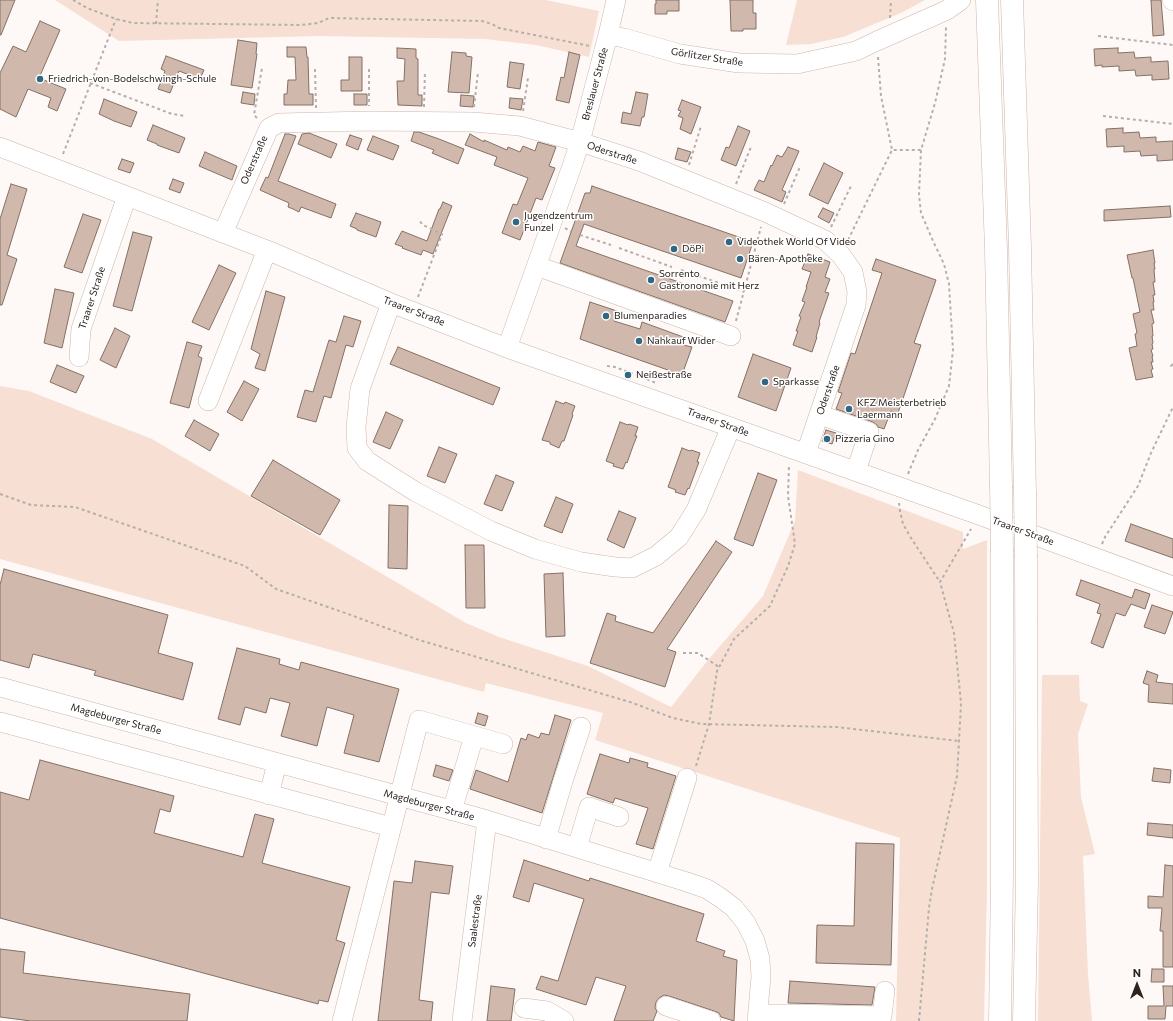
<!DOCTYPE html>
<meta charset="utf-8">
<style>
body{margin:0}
#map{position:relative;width:1173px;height:1021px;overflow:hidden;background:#fef9f7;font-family:Commissioner,sans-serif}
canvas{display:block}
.north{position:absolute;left:1117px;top:965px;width:40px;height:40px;-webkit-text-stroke:3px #fff;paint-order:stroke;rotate:0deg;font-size:11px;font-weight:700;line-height:16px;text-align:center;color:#2b231e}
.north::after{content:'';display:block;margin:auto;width:14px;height:18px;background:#2b231e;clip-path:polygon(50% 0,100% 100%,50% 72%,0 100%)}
</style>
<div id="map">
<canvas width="1173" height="1021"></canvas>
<div class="north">N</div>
</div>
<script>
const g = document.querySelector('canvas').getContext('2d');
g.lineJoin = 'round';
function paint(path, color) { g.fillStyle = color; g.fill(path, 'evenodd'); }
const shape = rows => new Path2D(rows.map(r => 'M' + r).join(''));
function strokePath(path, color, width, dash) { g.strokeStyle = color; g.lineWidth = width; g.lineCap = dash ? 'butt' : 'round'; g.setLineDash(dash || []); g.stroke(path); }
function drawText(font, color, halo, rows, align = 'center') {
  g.font = font + ' Commissioner,sans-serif'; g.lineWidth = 3; g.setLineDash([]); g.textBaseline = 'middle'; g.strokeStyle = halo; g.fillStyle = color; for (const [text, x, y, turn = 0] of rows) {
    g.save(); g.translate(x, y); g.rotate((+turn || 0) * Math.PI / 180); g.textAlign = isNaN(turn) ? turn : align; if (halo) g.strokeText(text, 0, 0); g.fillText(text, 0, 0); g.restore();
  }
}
const green = shape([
 [55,0,546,0,599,11,589,57,536,45,485,39,319,36,119,41],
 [797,0,925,0,901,13,843,37,811,44,786,45],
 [0,386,29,391,152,439,466,623,499,637,588,666,671,707,708,660,763,596,795,521,798,470,963,532,963,549,987,540,987,891,984,1021,896,1021,900,838,595,740,603,713,486,683,484,692,0,559],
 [1042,675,1079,675,1080,701,1088,704,1078,734,1081,797,1095,854,1083,856,1088,974,1092,1021,1038,1021]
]);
const building = shape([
 [0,0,15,0,1,35,0,35,0,0],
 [656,0,679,0,679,11,667,11,667,14,655,14,655,4,656,4,656,0],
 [730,0,753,0,753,13,756,13,756,29,743,29,743,31,731,31,730,0],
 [1151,0,1161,0,1164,35,1153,36,1151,0],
 [40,21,60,30,39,78,66,89,57,111,48,107,51,98,28,89,16,117,0,109,0,73,13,46,26,52,40,21],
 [238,40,257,43,256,54,257,54,252,88,231,85,238,40],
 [287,47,306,47,307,57,308,57,309,94,313,94,313,105,284,105,284,94,287,94,288,80,296,80,295,57,287,57,287,47],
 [397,48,416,49,416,58,418,59,418,95,422,95,422,106,398,105,397,81,404,81,405,59,397,58,397,48],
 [1118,48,1118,53,1134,52,1135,58,1151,57,1151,62,1168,61,1169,79,1152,80,1152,75,1136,76,1135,70,1119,71,1119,66,1102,67,1102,65,1095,66,1094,49,1118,48],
 [452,52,466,53,466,56,472,57,469,93,448,92,452,52],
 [569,52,580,55,569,103,556,100,561,77,564,78,569,52],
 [166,56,204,70,200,79,179,71,170,93,158,89,165,71,161,69,166,56],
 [349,57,362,57,362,91,341,91,341,80,349,80,349,57],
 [510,62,524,64,520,89,507,87,510,62],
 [243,92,255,94,254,105,241,103,243,92],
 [636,92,648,94,644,117,642,117,640,126,621,123,623,112,631,114,636,92],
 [354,94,367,94,367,105,354,105,354,94],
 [461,95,474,96,473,107,460,106,461,95],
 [510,98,523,99,521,110,509,108,510,98],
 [104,99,137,112,131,127,114,121,99,114,104,99],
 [682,100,701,107,691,134,680,129,683,118,678,116,681,111,678,110,682,100],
 [153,125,185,138,179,153,157,145,157,144,147,140,153,125],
 [738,126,750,131,736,166,721,160,726,147,729,148,738,126],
 [1123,128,1123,133,1139,132,1140,138,1156,137,1156,142,1173,141,1173,160,1157,161,1157,155,1141,156,1140,151,1124,152,1124,146,1107,147,1106,129,1123,128],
 [414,132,419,132,439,139,464,149,458,164,432,153,434,150,411,141,414,132],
 [309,133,337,144,331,158,298,144,302,134,309,133],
 [285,134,289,134,296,136,278,181,336,204,331,218,301,207,299,212,293,209,288,207,289,203,260,190,266,177,268,178,285,134],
 [470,134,484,142,484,140,507,150,508,147,520,152,523,146,535,151,538,142,556,147,549,166,555,168,542,200,536,198,520,240,502,233,513,204,517,205,528,178,494,165,497,157,465,145,470,134],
 [350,135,362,139,358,150,346,145,350,135],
 [373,136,399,146,393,160,367,150,373,136],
 [788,147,799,151,782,190,786,192,782,202,754,190,759,180,764,182,771,165,772,166,777,155,782,157,788,147],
 [678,148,691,152,687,162,675,159,678,148],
 [205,152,237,166,232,180,199,166,205,152],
 [122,159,134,163,130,173,118,169,122,159],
 [824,163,843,173,828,204,809,195,824,163],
 [173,179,184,183,180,193,169,189,173,179],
 [11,184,27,189,7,255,17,259,2,305,0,305,0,219,11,184],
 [592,186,753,242,741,278,584,224,576,246,733,301,725,322,560,263,585,193,590,193,592,186],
 [443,202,452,206,433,254,423,250,421,255,402,248,403,247,395,244,402,231,427,241,439,209,440,209,443,202],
 [1170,206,1171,217,1104,221,1104,210,1170,206],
 [823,208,834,213,829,223,818,217,823,208],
 [356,213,381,222,376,237,357,230,357,229,350,226,356,213],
 [83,214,101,220,82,273,64,267,83,214],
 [133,232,152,237,132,311,113,306,133,232],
 [1153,250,1155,263,1154,263,1155,269,1154,269,1155,282,1153,282,1155,295,1153,295,1154,302,1153,302,1154,310,1151,310,1154,323,1152,324,1153,336,1152,336,1153,343,1152,344,1153,349,1151,350,1153,356,1152,356,1153,362,1151,362,1153,369,1151,370,1153,377,1136,380,1129,348,1137,346,1135,334,1137,333,1133,314,1140,312,1133,278,1132,278,1127,255,1153,250],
 [808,254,830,262,825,277,830,279,825,292,829,293,819,322,820,323,816,337,817,337,812,352,793,345,798,331,796,331,801,317,799,316,805,302,802,301,807,287,806,287,811,272,802,269,808,254],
 [876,259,936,280,914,343,921,345,910,378,898,413,891,411,884,429,878,427,877,425,873,422,836,409,842,393,838,392,851,353,855,354,882,273,872,270,876,259],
 [219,265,236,273,209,330,192,322,219,265],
 [55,289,74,293,62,348,44,343,55,289],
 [266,291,285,297,265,371,255,368,260,354,251,349,266,291],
 [590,302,617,311,614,321,640,329,642,322,686,338,683,345,692,347,682,375,580,339,590,302],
 [344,316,361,321,353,347,346,345,331,398,324,396,316,422,297,417,305,390,313,392,329,340,336,342,344,316],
 [115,328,130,336,116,368,100,360,115,328],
 [187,342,202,346,198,356,202,358,189,408,170,403,187,342],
 [398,347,500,388,493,405,390,364,398,347],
 [753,354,791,368,776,411,738,397,753,354],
 [57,365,84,376,76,393,50,382,57,365],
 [244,381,259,389,242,421,227,412,244,381],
 [556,401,564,404,565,402,575,406,572,414,573,415,564,441,562,441,559,448,550,444,550,442,542,440,556,401],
 [386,412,403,420,390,449,373,442,386,412],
 [194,420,219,434,210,451,185,436,194,420],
 [620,422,628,425,629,424,638,427,635,436,637,436,633,446,627,463,626,462,623,469,613,466,614,464,606,461,620,422],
 [826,430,836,433,832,444,822,441,826,430],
 [439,447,457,454,445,483,427,476,439,447],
 [682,448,690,451,691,450,700,453,697,462,699,462,689,489,688,488,685,495,675,492,676,490,668,487,682,448],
 [273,460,340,500,320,535,251,496,273,460],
 [758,473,777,480,753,546,734,539,758,473],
 [496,475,514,482,502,511,484,504,496,475],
 [556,497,573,504,562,533,544,526,556,497],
 [389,505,408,506,407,569,388,568,389,505],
 [619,511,636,518,624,548,607,540,619,511],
 [1131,524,1173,539,1173,558,1125,541,1131,524],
 [716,541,732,552,667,649,676,652,665,687,590,663,607,613,616,616,615,621,653,633,716,541],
 [465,545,484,545,485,608,466,608,465,545],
 [4,569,168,615,158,653,193,663,183,700,94,675,96,671,33,654,29,668,0,660,0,585,4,569],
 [563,573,565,636,546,637,544,574,563,573],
 [1081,580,1132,598,1135,589,1150,594,1145,609,1131,604,1125,616,1116,613,1103,648,1091,643,1101,614,1097,613,1100,604,1076,595,1081,580],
 [1152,605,1173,612,1165,634,1144,627,1152,605],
 [237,648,280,659,279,664,299,670,301,662,399,689,379,762,344,753,354,715,327,707,317,746,281,736,290,703,270,698,266,713,245,707,240,725,218,719,237,648],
 [1147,671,1158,675,1156,682,1173,684,1173,704,1148,702,1149,685,1143,683,1147,671],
 [478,713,488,716,485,726,475,723,478,713],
 [555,715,571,720,542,813,470,789,476,770,508,782,521,738,526,740,528,734,539,738,541,733,549,735,555,715],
 [600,754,629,763,630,758,648,763,647,767,676,776,653,849,636,844,648,808,615,798,613,803,587,794,600,754],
 [40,760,174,796,170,812,160,809,154,833,243,857,255,814,274,819,262,863,350,887,336,940,345,943,328,1002,319,1000,318,1004,0,918,0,792,29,800,40,760],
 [436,765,453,770,449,781,433,776,436,765],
 [1154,768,1171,770,1170,783,1152,781,1154,768],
 [1148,823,1173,825,1173,838,1147,835,1148,823],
 [856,843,894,844,891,965,816,963,817,925,854,926,856,843],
 [524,860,589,881,590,878,704,914,696,941,725,951,723,956,737,960,734,1021,721,1017,719,1013,714,1011,669,996,664,995,659,998,656,1002,655,1008,657,1011,653,1021,614,1021,626,986,596,977,586,1005,536,989,541,976,558,981,584,899,534,883,529,902,513,897,524,860],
 [415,861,453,866,449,894,431,892,419,1000,433,1002,431,1021,378,1021,394,881,412,883,415,861],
 [1165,865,1173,866,1173,967,1163,967,1163,931,1160,931,1162,908,1148,908,1148,896,1163,897,1165,865],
 [0,949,25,952,23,973,190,994,187,1021,31,1021,0,1017,0,949],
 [1152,969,1164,969,1164,982,1151,982,1152,969],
 [790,981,875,987,872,1005,788,1003,790,981],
 [491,986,515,989,511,1021,487,1021,491,986],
 [1163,986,1173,986,1173,1006,1166,1006,1165,1019,1148,1019,1148,1006,1164,1006,1163,986]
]);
const path = shape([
 [73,0,87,8,116,19,133,23,301,25,318,23,329,18,482,21,492,24,499,28,590,46],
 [890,18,891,0],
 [156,24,158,0],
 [1098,36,1173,45],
 [878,57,881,96,892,150,921,150],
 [315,69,316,108],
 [369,69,369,106],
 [90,83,172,114,185,116],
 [424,107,425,71],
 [474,107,478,72],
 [523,111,528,78],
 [1103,116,1173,124],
 [257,118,254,115,262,68],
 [63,154,116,19],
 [689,165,701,126],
 [736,184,751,147],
 [784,204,800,167],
 [831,227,852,184],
 [565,228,571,232],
 [580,235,611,245],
 [848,240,892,150],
 [619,248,672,267],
 [681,270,728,286],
 [737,289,744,292],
 [418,297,442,234,423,225,418,219],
 [736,321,761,227],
 [1173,364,1171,366,1173,367],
 [607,366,615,367,649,380,656,383],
 [908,474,918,450,935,419,949,386,953,350,949,284,944,264,933,241,921,213,919,195,921,150,935,103,945,59,946,27],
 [0,494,31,505,75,507,245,566,276,589,348,614,419,640,630,702,673,718,701,724,836,727,959,741],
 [899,503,900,511,903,524,911,538,940,582],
 [1102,544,1105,537,1138,486,1151,453,1173,407],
 [683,653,698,653,719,667],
 [696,766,709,724,717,671,734,639,770,606,788,566,795,544,788,496,789,465],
 [919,1021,929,908,932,889,957,776,959,741,961,703,954,633,940,582,971,529]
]);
const minor = shape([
 [1172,0,1173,1],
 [608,35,624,38,680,54,739,63,797,64,856,51,877,41,947,10,961,0],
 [0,147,267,250,391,303,507,348,979,515,1173,586],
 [223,233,269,128,279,123,370,121,473,122,508,125,520,126,580,142,639,161,765,212,825,240,841,255,853,272,857,292,856,305,806,453],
 [537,266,731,336],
 [391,303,360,389,356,427,357,448,367,461,416,492,491,531,535,549,581,562,615,567,632,568,656,556,679,537,696,510,731,427],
 [507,348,571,169,580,142,608,35,616,0],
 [79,357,81,329,127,196],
 [208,401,267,250],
 [829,418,869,432,856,471],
 [0,687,487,820,687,882,707,889,721,898,734,908,746,923,755,941,760,959,761,977,757,1021],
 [0,722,391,827],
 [269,795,277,763],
 [452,811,474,736],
 [546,839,563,781,581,727],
 [577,848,589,807,619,817],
 [657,873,687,778],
 [666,1006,711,1021],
 [524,1008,547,1011,564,1021],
 [758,1014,789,1014,882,1016,885,991],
 [342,1021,419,720,503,744],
 [462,1021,487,820]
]);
const highway = shape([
 [987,0,996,249,1001,486],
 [1012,0,1020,248,1025,493],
 [1000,1021,1002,876,1002,552],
 [1024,1021,1027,881,1026,558]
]);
const highwayBridge = shape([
 [1001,486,1002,552],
 [1025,493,1026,558]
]);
const markers = [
 [40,79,4,"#316783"],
 [516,222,4,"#316783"],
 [729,242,4,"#316783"],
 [674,249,4,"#316783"],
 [740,259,4,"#316783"],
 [651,280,4,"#316783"],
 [606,316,4,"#316783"],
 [639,341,4,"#316783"],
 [628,375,4,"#316783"],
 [765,382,4,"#316783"],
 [849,409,4,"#316783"],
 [827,439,4,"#316783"]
];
const streetNames = [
 ["Görlitzer Straße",707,57,9],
 ["Breslauer Straße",595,84,-75],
 ["Oderstraße",612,153,18],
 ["Oderstraße",254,160,-66],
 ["Traarer Straße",92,298,-72],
 ["Traarer Straße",414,311,21],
 ["Oderstraße",828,390,-71],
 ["Traarer Straße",718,422,20],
 ["Traarer Straße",1023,531,20],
 ["Magdeburger Straße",116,719,15],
 ["Magdeburger Straße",429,805,15],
 ["Saalestraße",475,921,-83]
];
const poiNames = [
 ["Friedrich-von-Bodelschwingh-Schule",48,79],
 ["Jugendzentrum",524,216],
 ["Funzel",524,228],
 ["Videothek World Of Video",737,242],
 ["DöPi",682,249],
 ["Bären-Apotheke",748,259],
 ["Sorrento",659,274],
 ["Gastronomie mit Herz",659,286],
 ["Blumenparadies",614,316],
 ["Nahkauf Wider",647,341],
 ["Neißestraße",636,375],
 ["Sparkasse",773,382],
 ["KFZ Meisterbetrieb",857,403],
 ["Laermann",857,415],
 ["Pizzeria Gino",835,439]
];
paint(green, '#f7e0d3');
paint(building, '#d0b9ac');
strokePath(building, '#847064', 1);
strokePath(minor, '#cdb6a9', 20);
strokePath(highway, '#cdb6a9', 23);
strokePath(path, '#b5afac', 2, [3, 3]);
strokePath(minor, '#fff', 19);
strokePath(highway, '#fff', 22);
strokePath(highwayBridge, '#cdb6a9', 23, []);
strokePath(highwayBridge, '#fff', 22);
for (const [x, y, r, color] of markers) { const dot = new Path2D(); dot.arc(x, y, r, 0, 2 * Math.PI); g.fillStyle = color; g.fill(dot); strokePath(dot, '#fff', 1.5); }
drawText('10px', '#2b231e', '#fff', streetNames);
drawText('10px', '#2b231e', '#fff', poiNames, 'left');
</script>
